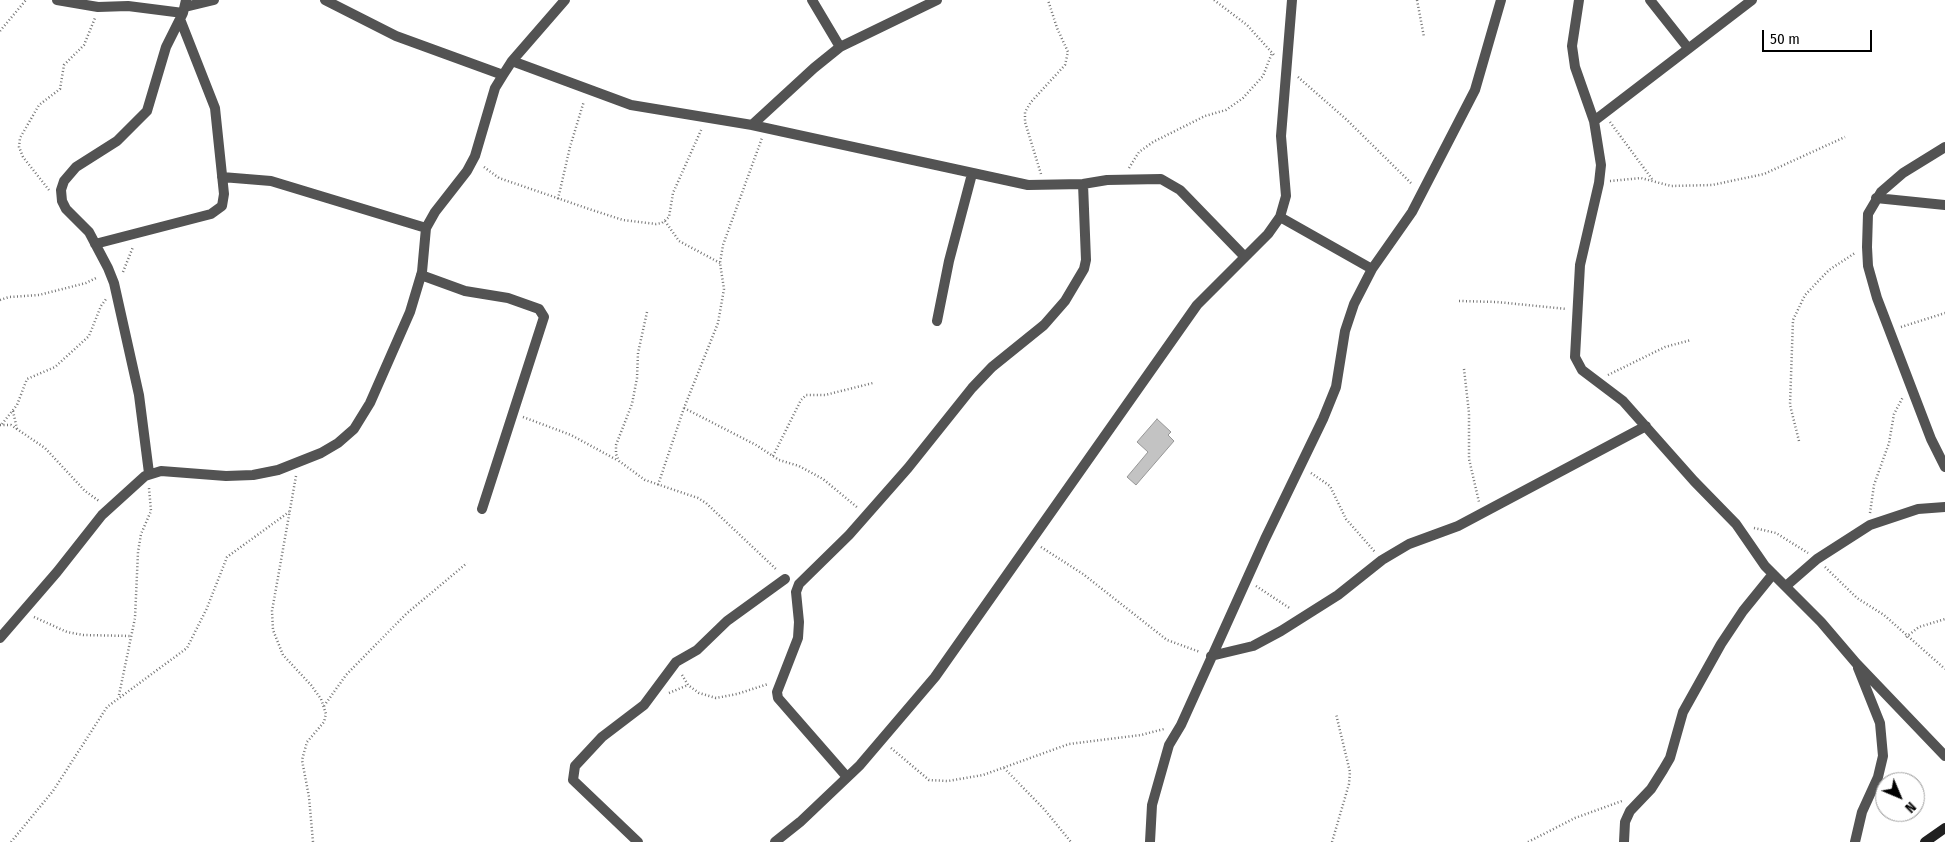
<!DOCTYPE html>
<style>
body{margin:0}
#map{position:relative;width:1945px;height:842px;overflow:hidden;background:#fff;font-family:"Fira Sans Condensed",sans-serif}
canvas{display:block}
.north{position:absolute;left:1875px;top:772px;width:50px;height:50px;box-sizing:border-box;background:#fff;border:1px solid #999;border-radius:50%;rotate:135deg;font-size:14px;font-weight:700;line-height:20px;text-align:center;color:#000}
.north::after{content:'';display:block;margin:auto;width:18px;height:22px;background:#000;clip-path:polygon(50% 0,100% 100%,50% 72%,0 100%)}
.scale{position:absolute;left:1762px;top:30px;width:110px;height:22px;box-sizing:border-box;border:2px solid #000;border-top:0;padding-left:6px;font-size:15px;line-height:18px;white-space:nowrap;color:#000;-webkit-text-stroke:4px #fff;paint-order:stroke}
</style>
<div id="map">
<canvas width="1945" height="842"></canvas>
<div class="north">N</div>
<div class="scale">50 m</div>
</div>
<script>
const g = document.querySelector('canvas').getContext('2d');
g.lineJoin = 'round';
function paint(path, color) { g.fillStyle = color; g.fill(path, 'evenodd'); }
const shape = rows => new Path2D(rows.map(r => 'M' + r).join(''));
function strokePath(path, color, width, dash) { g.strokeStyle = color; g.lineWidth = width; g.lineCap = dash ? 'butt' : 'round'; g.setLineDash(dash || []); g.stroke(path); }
const building = shape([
 [1157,419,1171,432,1168,435,1174,441,1136,485,1127,477,1148,452,1137,442,1157,419]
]);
const path = shape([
 [1214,0,1247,25,1275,56],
 [1417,0,1424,37],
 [0,31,26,0],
 [1298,77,1347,120,1412,184],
 [1610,122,1652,179],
 [484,167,499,178,592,210,623,220,656,224,662,223,669,217,673,193,702,128],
 [1129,168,1139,152,1153,142,1205,116,1226,110,1243,98,1263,76,1272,53],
 [1041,174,1025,122,1025,112,1031,102,1065,65,1068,52,1057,28,1048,0],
 [1610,181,1641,178,1671,186,1712,185,1764,174,1845,137],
 [49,190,23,157,19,147,20,138,39,105,60,89,64,65,84,45,95,18],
 [558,199,570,147,584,101],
 [665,221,679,241,720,263],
 [123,272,133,247],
 [0,300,9,297,39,295,86,283,98,277],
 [1459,301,1497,302,1567,309],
 [647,312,638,353,637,378,632,404,616,445,616,454,619,461,645,480,698,498,706,503,777,570],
 [1901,327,1945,313],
 [1464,369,1469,413,1469,459,1479,502],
 [1608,375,1665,347,1691,340],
 [684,408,756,445,779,460,799,466,823,479,858,508],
 [13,411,17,429],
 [523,417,571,435,617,460],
 [2,424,17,405,27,379,55,367,89,336,101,306,106,299],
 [0,425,11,425,45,448,85,491,99,501],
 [1799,441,1790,405,1793,320,1805,295,1829,270,1855,253],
 [773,456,801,400,806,395,825,395,873,383],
 [1311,473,1330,486,1346,519,1375,552],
 [296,476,272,611,273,630,283,655,311,685,321,699,326,714,324,722,307,742,302,760,309,797,313,842],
 [658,485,684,408,718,323,724,289,720,263,723,245,762,138],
 [1870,513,1874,485,1889,443,1894,414,1903,397],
 [1754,528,1776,533,1808,553],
 [1041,547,1083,574,1167,640,1200,652],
 [1825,567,1857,598,1884,615,1945,669],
 [1256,586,1291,609],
 [34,617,67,632,83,635,131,636],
 [1906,637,1919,627,1945,619],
 [682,675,688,685,699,693,716,698,737,694,768,684],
 [669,693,688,685],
 [119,695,135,618,138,552,141,534,151,511,149,488],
 [324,706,346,675,406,614,467,563],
 [891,748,929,780,948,781,983,775,1069,744,1141,735,1164,729],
 [1004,768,1044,809,1071,842],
 [11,842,53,791,107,707,187,648,207,608,227,557,289,512],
 [1332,842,1349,784,1350,772,1336,714],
 [1528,842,1575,818,1622,801]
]);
const street = shape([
 [57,0,98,7,128,6,183,13],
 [325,0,396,36,503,75],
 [812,0,840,47],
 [1579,0,1572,46,1575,67,1594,121,1601,165,1599,183,1580,265,1575,357,1582,370,1623,401,1694,481,1736,524,1765,566,1821,622,1856,663,1945,756],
 [1650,0,1688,48],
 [185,7,214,0],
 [512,61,631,105,752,125,1028,185,1083,184,1107,180,1161,179,1180,190,1244,256],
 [1594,121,1752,0],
 [752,125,814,68,840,47,937,0],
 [1945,147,1903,173,1881,192,1868,214,1867,247,1868,266,1877,298,1931,439,1945,467],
 [222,177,271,181,426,228],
 [1876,198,1945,205],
 [1280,217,1372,269],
 [95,244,211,214,222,206,224,194,215,108,180,19],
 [421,275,465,291,508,298,539,309,544,317,482,509],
 [937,321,949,261,972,174],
 [149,473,139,395,114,283,108,268,89,232,66,209,62,201,61,190,64,181,76,167,117,141,147,111,166,47,183,13,186,0],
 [1786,586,1817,559,1870,525,1918,509,1945,507],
 [0,638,57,572,102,515,145,476,161,471,226,476,253,475,278,470,321,453,338,443,354,429,370,403,410,312,422,272,426,228,435,212,467,171,475,156,495,88,503,75,512,61,565,0],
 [1211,656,1253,646,1281,631,1338,595,1382,560,1409,544,1458,526,1646,426],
 [847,777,778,698,777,692,798,638,799,622,796,592,799,584,849,535,908,468,972,388,992,367,1044,325,1065,301,1084,269,1086,260,1083,184],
 [638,842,573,780,575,766,602,737,644,705,676,662,697,650,727,621,785,579],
 [775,842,800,822,860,765,935,677,1197,305,1268,234,1280,217,1286,196,1281,136,1292,0],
 [1150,842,1152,805,1169,745,1181,725,1265,539,1323,419,1336,387,1345,331,1354,304,1372,269,1412,212,1475,90,1501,0],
 [1624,842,1625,822,1630,811,1651,789,1663,770,1670,758,1683,712,1721,644,1743,611,1773,574],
 [1855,842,1862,812,1878,777,1883,756,1880,723,1858,668]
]);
const secondary = shape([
 [1925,842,1945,828]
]);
paint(building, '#c3c3c3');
strokePath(building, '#979797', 1);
strokePath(path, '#757575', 2.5, [1, 2.5]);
strokePath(street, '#535353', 10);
strokePath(secondary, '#202020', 10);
</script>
